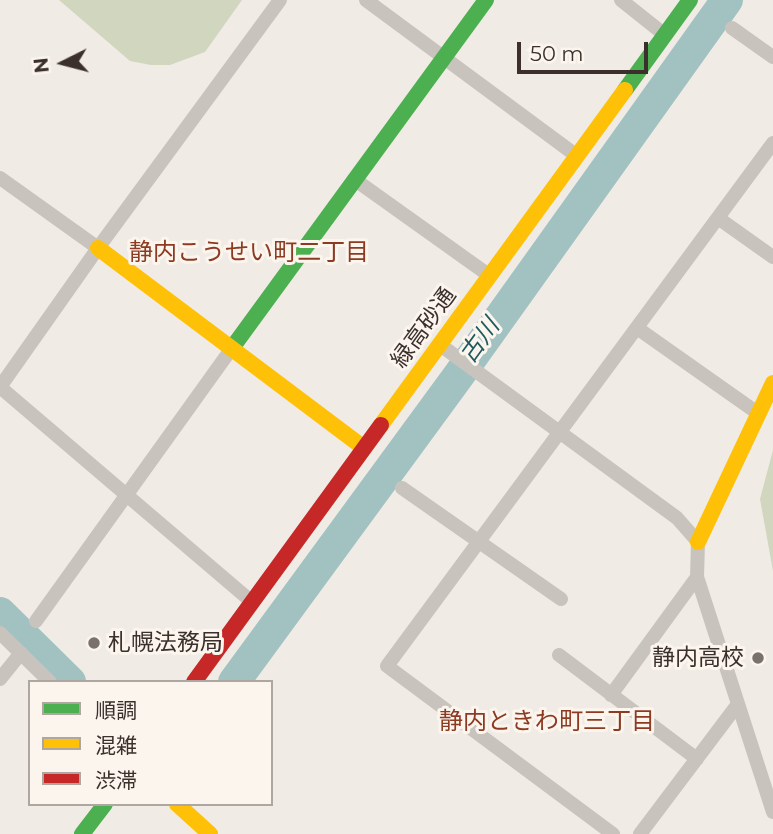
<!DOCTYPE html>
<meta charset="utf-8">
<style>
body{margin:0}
#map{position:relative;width:773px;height:834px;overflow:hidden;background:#f0ebe5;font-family:Montserrat,"Noto Sans JP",sans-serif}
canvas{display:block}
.legend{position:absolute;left:28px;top:680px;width:245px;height:126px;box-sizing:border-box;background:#fbf5ee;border:2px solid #aea6a0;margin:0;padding:9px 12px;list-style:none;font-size:21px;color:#3b302b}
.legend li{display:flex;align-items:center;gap:14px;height:35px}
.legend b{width:35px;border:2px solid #aea6a0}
.north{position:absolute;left:28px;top:28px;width:70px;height:70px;-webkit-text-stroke:5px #fbf5ee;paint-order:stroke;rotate:264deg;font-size:19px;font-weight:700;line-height:28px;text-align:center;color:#3b302b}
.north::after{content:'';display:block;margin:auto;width:24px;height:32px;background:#3b302b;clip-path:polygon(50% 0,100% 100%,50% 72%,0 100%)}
.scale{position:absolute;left:517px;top:42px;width:131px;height:32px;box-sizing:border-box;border:4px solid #3b302b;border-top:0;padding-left:9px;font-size:21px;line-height:24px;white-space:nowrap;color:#3b302b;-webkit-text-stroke:5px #fbf5ee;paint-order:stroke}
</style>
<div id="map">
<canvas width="773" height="834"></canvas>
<ul class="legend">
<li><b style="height:9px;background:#4caf50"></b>順調</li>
<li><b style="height:9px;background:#ffc107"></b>混雑</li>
<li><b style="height:9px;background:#c62828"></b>渋滞</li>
</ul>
<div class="north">N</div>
<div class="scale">50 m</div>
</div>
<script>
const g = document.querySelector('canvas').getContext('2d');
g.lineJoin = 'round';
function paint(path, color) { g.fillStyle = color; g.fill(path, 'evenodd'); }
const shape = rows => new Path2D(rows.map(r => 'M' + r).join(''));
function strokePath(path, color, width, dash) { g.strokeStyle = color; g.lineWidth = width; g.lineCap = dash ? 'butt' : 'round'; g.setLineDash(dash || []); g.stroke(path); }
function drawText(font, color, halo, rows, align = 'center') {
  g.font = font + ' Montserrat,"Noto Sans JP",sans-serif'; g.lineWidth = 6; g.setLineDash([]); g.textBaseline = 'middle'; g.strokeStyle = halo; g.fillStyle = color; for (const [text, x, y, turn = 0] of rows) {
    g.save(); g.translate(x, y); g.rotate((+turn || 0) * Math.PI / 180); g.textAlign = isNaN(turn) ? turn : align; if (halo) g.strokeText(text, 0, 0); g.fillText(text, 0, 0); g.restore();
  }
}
const green = shape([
 [59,0,242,0,205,52,170,65,151,65,130,61],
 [773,450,773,571,760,499]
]);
const river = shape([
 [0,613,70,682],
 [234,682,459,375,727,0]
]);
const street = shape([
 [366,0,577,156],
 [621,0,665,35],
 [732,28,773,57],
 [0,178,98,248],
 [354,179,490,276],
 [718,218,773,257],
 [637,328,759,414],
 [439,344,677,518,698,542,697,577,773,812],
 [0,387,98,248,280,0],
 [0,387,252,602],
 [402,488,561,599],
 [36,621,232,348],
 [0,633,50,682],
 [559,655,697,759],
 [0,679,21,653],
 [611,695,697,577],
 [613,834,387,666,773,143],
 [640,834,738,704]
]);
const fast = shape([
 [625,90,690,0],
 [232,348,486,0],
 [82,834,105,804]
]);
const slow = shape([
 [98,248,364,448],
 [381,425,625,90],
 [698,542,773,383],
 [177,804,210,834]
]);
const jam = shape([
 [194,682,381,425]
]);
const markers = [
 [94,643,7,"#7a716c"],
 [758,658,7,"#7a716c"]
];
const streetNames = [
 ["緑高砂通",424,328,-54]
];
const poiNames = [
 ["札幌法務局",108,643],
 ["静内高校",744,658,"right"]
];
const neighbourhoodNames = [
 ["静内こうせい町二丁目",249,253],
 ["静内ときわ町三丁目",547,722]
];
const waterNames = [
 ["古川",480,341,-54]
];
paint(green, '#d1d6bf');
strokePath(river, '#a1c2c1', 32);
strokePath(street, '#c9c3be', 14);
strokePath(fast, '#4caf50', 16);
strokePath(slow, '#ffc107', 16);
strokePath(jam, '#c62828', 16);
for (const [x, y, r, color] of markers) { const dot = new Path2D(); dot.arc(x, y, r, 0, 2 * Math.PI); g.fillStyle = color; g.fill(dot); strokePath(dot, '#fbf5ee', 2.5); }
drawText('23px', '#3b302b', '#fbf5ee', streetNames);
drawText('23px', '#3b302b', '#fbf5ee', poiNames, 'left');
drawText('24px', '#8c3b22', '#fbf5ee', neighbourhoodNames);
drawText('italic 24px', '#1f5a5e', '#fbf5ee', waterNames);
</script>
